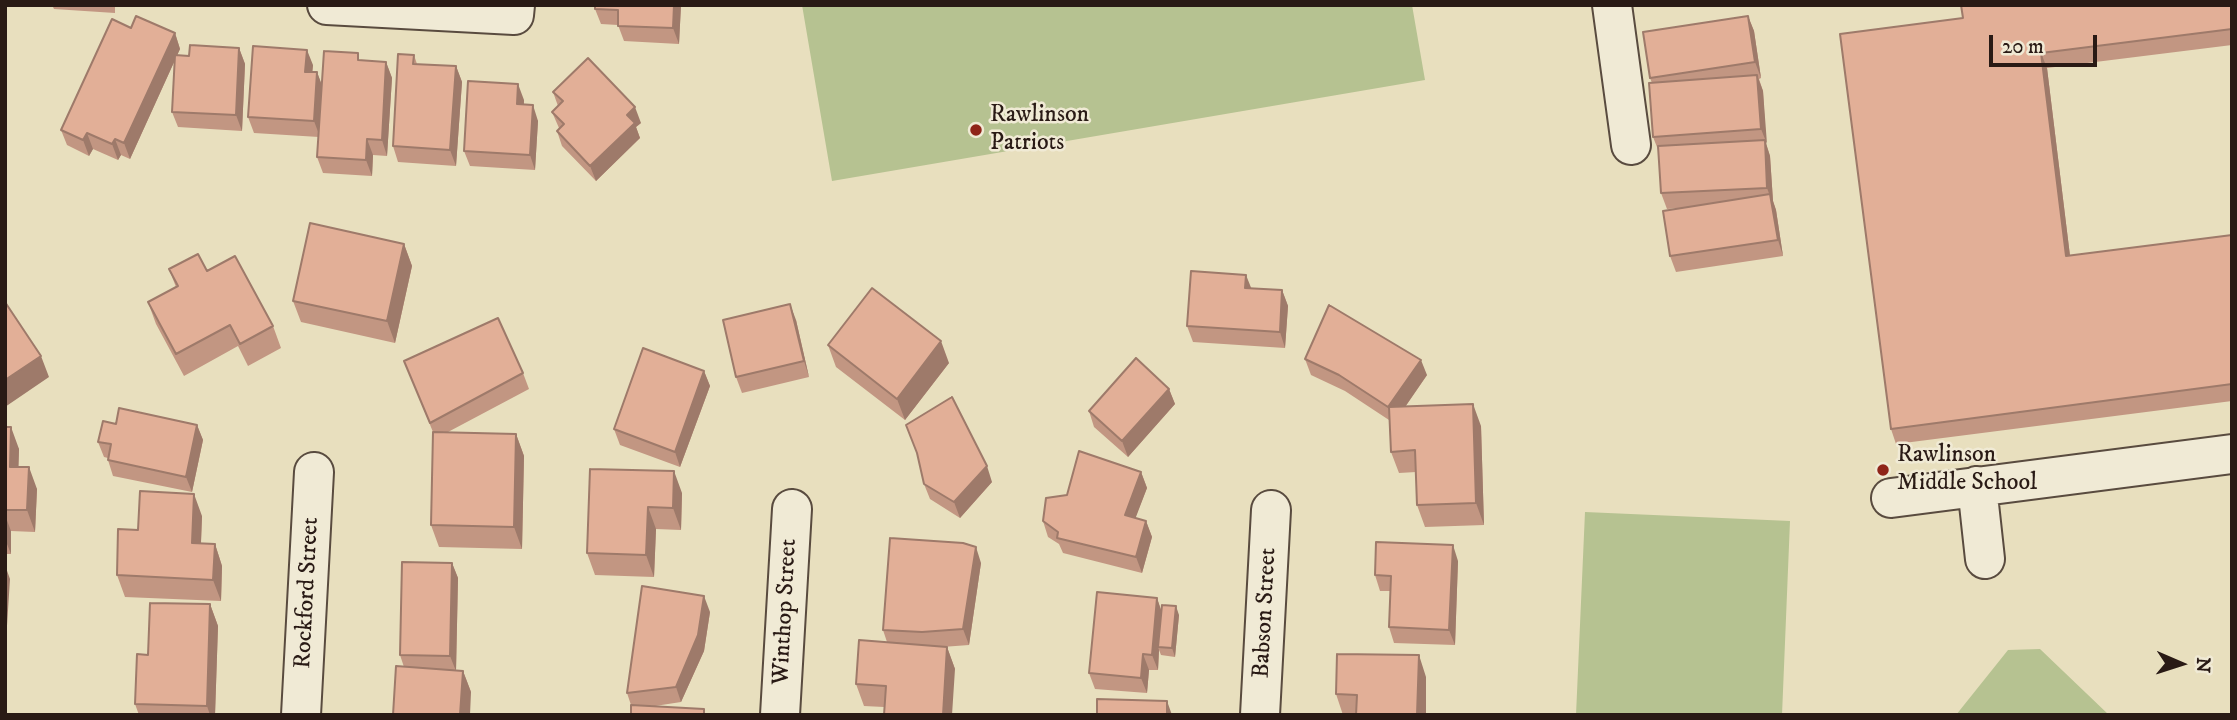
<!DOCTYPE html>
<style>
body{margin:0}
#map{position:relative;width:2237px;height:720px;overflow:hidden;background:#e8dfbe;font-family:"IM FELL DW Pica",serif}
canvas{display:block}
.frame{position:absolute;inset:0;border:7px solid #291a15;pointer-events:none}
.north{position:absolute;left:2146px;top:629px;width:70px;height:70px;-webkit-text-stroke:5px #f0ead5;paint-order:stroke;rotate:93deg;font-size:19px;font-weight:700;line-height:28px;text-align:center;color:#291a15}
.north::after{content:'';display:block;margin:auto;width:24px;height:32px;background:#291a15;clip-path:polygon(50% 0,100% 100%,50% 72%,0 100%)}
.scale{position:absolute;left:1989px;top:35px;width:108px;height:32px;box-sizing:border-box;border:4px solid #291a15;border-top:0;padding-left:9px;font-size:21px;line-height:24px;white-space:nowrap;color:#291a15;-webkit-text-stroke:5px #f0ead5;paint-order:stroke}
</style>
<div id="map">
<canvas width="2237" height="720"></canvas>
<div class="frame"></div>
<div class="north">N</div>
<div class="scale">20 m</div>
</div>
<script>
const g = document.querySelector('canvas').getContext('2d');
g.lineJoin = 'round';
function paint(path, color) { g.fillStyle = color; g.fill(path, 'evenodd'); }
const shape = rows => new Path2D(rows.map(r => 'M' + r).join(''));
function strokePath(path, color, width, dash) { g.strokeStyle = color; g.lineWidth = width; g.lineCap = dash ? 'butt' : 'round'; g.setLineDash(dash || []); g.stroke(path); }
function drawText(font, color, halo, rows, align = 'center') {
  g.font = font + ' "IM FELL DW Pica",serif'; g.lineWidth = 5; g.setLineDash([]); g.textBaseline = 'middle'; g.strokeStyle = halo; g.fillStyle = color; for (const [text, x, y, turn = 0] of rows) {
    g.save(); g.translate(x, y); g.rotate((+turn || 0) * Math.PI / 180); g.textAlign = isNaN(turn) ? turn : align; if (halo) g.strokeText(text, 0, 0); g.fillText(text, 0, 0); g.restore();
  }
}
const green = shape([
 [802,5,1412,5,1425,80,832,181],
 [1585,512,1790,521,1782,715,1576,715],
 [2040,649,2109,715,1956,715,2008,650]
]);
const minor = shape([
 [327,5,514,15,515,5],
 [1612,5,1631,145],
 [1977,486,1985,559],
 [1891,498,2232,454],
 [301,715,314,472],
 [780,715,792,509],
 [1260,715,1271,510]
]);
const wall = shape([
 [52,5,115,5,115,13,54,9],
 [681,5,679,44,624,41,618,25,601,24,595,9],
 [2232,5,2232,45,2047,68,2070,256,2232,235,2232,401,1896,444,1891,429,1963,18],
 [1748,16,1754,31,1761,78,1759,79,1763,91,1766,144,1770,156,1773,201,1776,210,1783,256,1676,272,1670,256,1679,208,1667,209,1661,193,1659,152,1653,137,1652,83,1650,78],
 [131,28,175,33,180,49,177,55,189,56,239,48,245,64,242,131,178,127,172,112,175,60,130,159,121,155,118,160,93,149,89,156,67,145,61,130],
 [414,55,417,64,456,66,462,82,456,166,398,162,393,146],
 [361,60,386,62,392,78,387,156,373,155,372,176,323,173,317,157,319,137,254,133,248,117,313,65,312,72,317,72,322,86],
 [553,92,641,123,636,127,640,138,596,181,562,146,557,131,559,128,552,112,558,106],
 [524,100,524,104,538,121,535,170,470,166,464,151],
 [404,244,412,266,395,343,301,322,293,301],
 [169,269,207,271,273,326,281,348,248,366,238,346,184,376,156,324,148,302,176,287],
 [1282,290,1288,306,1285,348,1193,342,1187,326],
 [796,320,809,377,742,393,736,377],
 [828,345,949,363,905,420,836,367],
 [1305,359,1427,375,1405,407,1481,426,1484,525,1425,527,1417,505,1416,472,1399,473,1391,452,1389,420,1345,391,1311,375],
 [404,361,523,373,529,389,448,432,516,434,524,456,522,549,439,547,431,525,433,432],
 [704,371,710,386,680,467,620,445,614,429],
 [1169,389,1175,404,1128,457,1094,427,1089,411],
 [116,424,197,425,203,440,192,492,113,476,108,460,108,458,104,457,98,442],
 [5,427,19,449,18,467,37,489,35,532,11,531,11,554,5,554],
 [590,469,682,493,681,530,656,529,654,577,595,575,587,553],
 [1141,472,1147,488,1135,518,1146,521,1152,537,1142,573,1063,553,1059,544,1048,537,1043,521,1067,495],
 [992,482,960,518,930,499,924,484],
 [202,516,201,544,215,544,222,566,221,601,125,597,117,575,138,530],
 [1458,561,1455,645,1394,643,1389,627,1391,591,1380,591,1375,575],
 [452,563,458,578,456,670,463,671,471,692,404,667,400,655],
 [981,563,969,645,942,647,947,647,955,669,884,707,864,706,856,684,887,642,883,630],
 [1157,598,1161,610,1179,615,1175,657,1161,655,1159,650,1158,670,1149,670,1147,693,1095,689,1089,673],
 [210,604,218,626,215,715,139,715,135,704],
 [710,612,704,651,681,702,655,706,631,705,627,693],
 [1426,677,1426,715,1343,715,1336,694]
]);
const shadedWall = shape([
 [674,5,681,5,679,44,673,28],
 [1748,16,1754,31,1761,78,1755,62],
 [175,33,180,49,130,159,124,143],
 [239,48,245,64,242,131,236,115],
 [307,50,313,65,311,87,305,72],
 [2041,53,2047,68,2072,272,2066,256],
 [386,62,392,78,387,156,382,140],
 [456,66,462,82,456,166,450,150],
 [317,72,323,88,320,137,314,121],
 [1757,75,1763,91,1767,144,1761,129],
 [518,84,524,100,523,120,517,104],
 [533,105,538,121,535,170,530,155],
 [635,107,641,123,636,127,640,138,596,181,590,166,627,115],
 [87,133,93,149,89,156,83,140],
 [115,139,121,155,118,160,112,144],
 [367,139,373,155,372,176,366,160],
 [1765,140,1770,156,1773,201,1776,210,1783,256,1778,240,1771,199,1767,188],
 [404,244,412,266,395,343,387,321],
 [1246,275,1252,290,1245,288],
 [1282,290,1288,306,1285,348,1280,332],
 [790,304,796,320,809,377,804,361],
 [941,341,949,363,905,420,897,399],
 [41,356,49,377,5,407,5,380],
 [1421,360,1427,375,1394,423,1388,407],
 [704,371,710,386,680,467,675,452],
 [1169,389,1175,404,1128,457,1122,441],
 [1473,404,1481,426,1484,525,1476,503],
 [197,425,203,440,192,492,186,477],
 [11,427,19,449,18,488,10,467],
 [516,434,524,456,522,549,514,527],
 [987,466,992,482,960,518,954,502],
 [29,467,37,489,35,532,27,510],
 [674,471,682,493,681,530,673,508],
 [1141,472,1147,488,1131,530,1125,515],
 [194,494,202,516,200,565,192,543],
 [648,507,656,529,654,577,646,555],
 [5,515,11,531,11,554,5,539],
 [1146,521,1152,537,1142,573,1136,557],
 [215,544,222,566,221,601,213,580],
 [1453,545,1458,561,1455,645,1449,630],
 [976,547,981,563,969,645,963,629],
 [452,563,458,578,456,671,450,656],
 [5,565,10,579,5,657],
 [704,596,710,612,704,651,681,702,676,687],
 [1157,598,1162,613,1158,647,1159,650,1158,670,1152,655],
 [210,604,218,626,215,715,210,715,207,706],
 [1176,606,1179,615,1175,657,1172,648],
 [947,647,955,669,952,715,943,715],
 [1143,654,1149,670,1147,693,1141,678],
 [1419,655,1426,677,1426,715,1417,715],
 [463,671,471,692,470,715,460,715],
 [1167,701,1172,715,1167,715]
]);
const building = shape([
 [595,5,674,5,673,28,618,26,618,10,595,9,595,5],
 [1961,5,2232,5,2232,29,2041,53,2066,256,2232,235,2232,384,1891,429,1840,34,1963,18,1961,5],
 [136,16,175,33,124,143,115,139,112,144,87,133,83,140,61,130,112,19,131,28,136,16],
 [1748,16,1755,62,1650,78,1643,32,1748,16],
 [190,45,239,48,236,115,172,112,175,55,189,56,190,45],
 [253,46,307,50,305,72,317,72,314,121,248,117,253,46],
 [324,51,358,53,358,60,386,62,382,140,367,139,366,160,317,157,324,51],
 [398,54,414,55,413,64,456,66,450,150,393,146,398,54],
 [588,58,635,107,627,115,635,123,590,166,557,131,564,124,552,112,563,101,553,92,588,58],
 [1757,75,1761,129,1653,137,1649,83,1757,75],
 [468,81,518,84,517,104,533,105,530,155,464,151,468,81],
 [1765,140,1767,188,1661,193,1658,146,1765,140],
 [1770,194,1778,240,1670,256,1663,211,1770,194],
 [310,223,404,244,387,321,293,301,310,223],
 [198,254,207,271,235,256,273,326,240,344,230,325,176,354,148,302,178,286,169,269,198,254],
 [1191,271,1246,275,1245,288,1282,290,1280,332,1187,326,1191,271],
 [872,288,941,341,897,399,828,345,872,288],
 [5,302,41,356,5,380,5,302],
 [790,304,804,361,736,377,723,320,790,304],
 [1329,305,1421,360,1388,407,1339,375,1305,359,1329,305],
 [498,318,523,373,430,423,404,361,498,318],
 [643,348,704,371,675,452,614,429,643,348],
 [1136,358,1169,389,1122,441,1089,411,1136,358],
 [952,397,987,466,954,502,924,484,917,453,906,425,952,397],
 [1473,404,1476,503,1417,505,1415,450,1391,452,1389,407,1473,404],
 [119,408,197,425,186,477,108,460,111,444,98,442,103,421,116,424,119,408],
 [5,427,11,427,10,467,29,467,27,510,5,510,5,427],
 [433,432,516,434,514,527,431,525,433,432],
 [1079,451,1141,472,1125,515,1146,521,1136,557,1057,538,1058,532,1043,521,1046,498,1067,495,1079,451],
 [590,469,674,471,673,508,648,507,646,555,587,553,590,469],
 [140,491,194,494,192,543,215,544,213,580,117,575,118,529,138,530,140,491],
 [890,538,963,543,976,547,963,629,922,632,883,630,890,538],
 [1376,542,1453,545,1449,630,1389,627,1391,576,1375,575,1376,542],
 [402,562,452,563,450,656,400,655,402,562],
 [642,586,704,596,698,635,676,687,627,693,642,586],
 [1097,592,1157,598,1152,655,1143,654,1141,678,1089,673,1097,592],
 [150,603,210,604,207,706,135,704,137,654,148,655,150,603],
 [1162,605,1176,606,1172,648,1158,647,1162,605],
 [859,640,947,647,943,715,884,715,886,686,856,684,859,640],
 [1337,654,1419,655,1417,715,1356,715,1357,695,1336,694,1337,654],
 [396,666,463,671,460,715,393,715,396,666],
 [1097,699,1167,701,1167,715,1097,715,1097,699],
 [631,705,704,709,704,715,631,715,631,705]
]);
const markers = [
 [976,130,7,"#8f2418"],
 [1883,470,7,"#8f2418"]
];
const poiNames = [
 ["Rawlinson",990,116],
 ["Patriots",990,144],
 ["Rawlinson",1897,456],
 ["Middle School",1897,484]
];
const streetNames = [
 ["Rockford Street",308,593,-87],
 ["Winthop Street",786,612,-87],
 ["Babson Street",1266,613,-87]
];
paint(green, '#b6c291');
strokePath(minor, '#594b3f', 42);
strokePath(minor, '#f0ead5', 38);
paint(wall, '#c29682');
paint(shadedWall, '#9e7a6a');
paint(building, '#e2af97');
strokePath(building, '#9e7a6a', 2);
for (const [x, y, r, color] of markers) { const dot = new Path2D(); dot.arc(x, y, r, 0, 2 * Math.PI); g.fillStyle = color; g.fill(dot); strokePath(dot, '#f0ead5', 2.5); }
drawText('24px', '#291a15', '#f0ead5', poiNames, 'left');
drawText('24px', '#291a15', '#f0ead5', streetNames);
</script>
